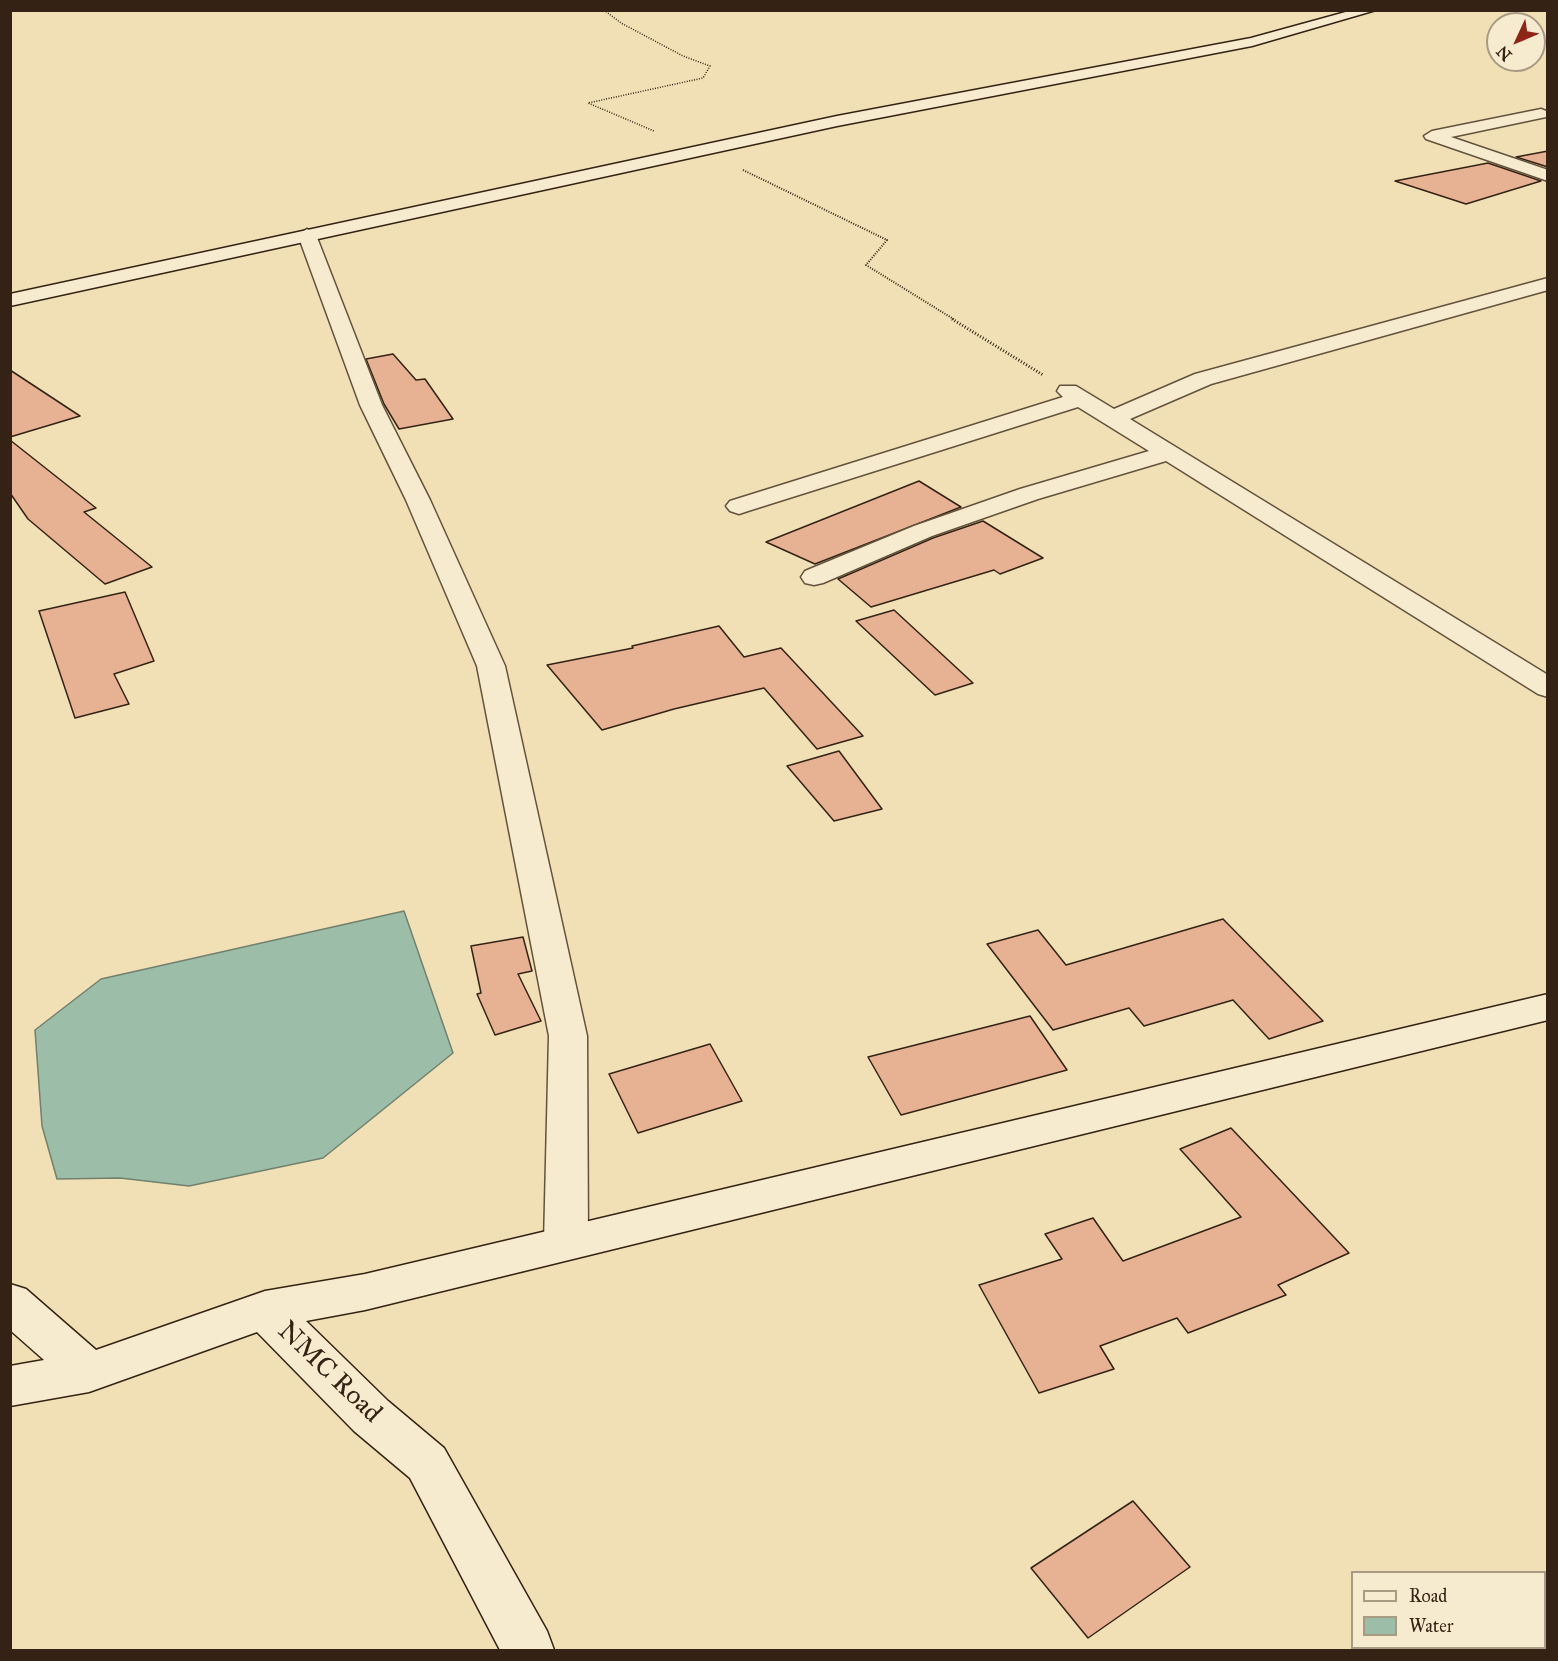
<!DOCTYPE html>
<style>
body{margin:0}
#map{position:relative;width:1558px;height:1661px;overflow:hidden;background:#f1e0b5;font-family:"IM FELL Great Primer",serif}
canvas{display:block}
.frame{position:absolute;inset:0;border:12px solid #342314;pointer-events:none}
.legend{position:absolute;left:1351px;top:1571px;width:195px;height:78px;box-sizing:border-box;background:#f6ebcf;border:2px solid #a89b84;margin:0;padding:8px 10px;list-style:none;font-size:18px;color:#342314}
.legend li{display:flex;align-items:center;gap:12px;height:30px}
.legend b{width:30px;border:2px solid #a89b84}
.north{position:absolute;left:1486px;top:12px;width:60px;height:60px;box-sizing:border-box;background:#f6ebcf;border:2px solid #a89b84;border-radius:50%;rotate:226deg;font-size:16px;font-weight:700;line-height:24px;text-align:center;color:#342314}
.north::after{content:'';display:block;margin:auto;width:21px;height:27px;background:#8f2418;clip-path:polygon(50% 0,100% 100%,50% 72%,0 100%)}
</style>
<div id="map">
<canvas width="1558" height="1661"></canvas>
<div class="frame"></div>
<ul class="legend">
<li><b style="height:8px;background:#f6ebcf"></b>Road</li>
<li><b style="height:16px;background:#9cbea8"></b>Water</li>
</ul>
<div class="north">N</div>
</div>
<script>
const g = document.querySelector('canvas').getContext('2d');
g.lineJoin = 'round';
function paint(path, color) { g.fillStyle = color; g.fill(path, 'evenodd'); }
const shape = rows => new Path2D(rows.map(r => 'M' + r).join(''));
function strokePath(path, color, width, dash) { g.strokeStyle = color; g.lineWidth = width; g.lineCap = dash ? 'butt' : 'round'; g.setLineDash(dash || []); g.stroke(path); }
function drawText(font, color, halo, rows, align = 'center') {
  g.font = font + ' "IM FELL Great Primer",serif'; g.lineWidth = 5; g.setLineDash([]); g.textBaseline = 'middle'; g.strokeStyle = halo; g.fillStyle = color; for (const [text, x, y, turn = 0] of rows) {
    g.save(); g.translate(x, y); g.rotate((+turn || 0) * Math.PI / 180); g.textAlign = isNaN(turn) ? turn : align; if (halo) g.strokeText(text, 0, 0); g.fillText(text, 0, 0); g.restore();
  }
}
const water = shape([
 [404,911,453,1053,323,1158,189,1186,120,1178,57,1179,42,1126,35,1030,101,979,404,911]
]);
const building = shape([
 [1548,151,1548,167,1516,157,1548,151],
 [1488,163,1541,181,1466,204,1395,181,1488,163],
 [393,354,416,380,425,379,453,419,399,429,384,404,366,359,393,354],
 [10,370,80,416,10,437,10,370],
 [10,440,96,508,84,512,152,567,105,584,28,519,10,493,10,440],
 [919,481,961,507,815,564,766,542,919,481],
 [983,521,1043,558,1000,574,994,570,871,607,838,579,933,538,983,521],
 [125,592,154,661,114,674,129,704,75,718,39,611,125,592],
 [894,610,973,683,935,695,856,621,894,610],
 [719,626,744,657,781,648,863,736,817,749,764,688,674,709,602,730,547,665,633,648,632,646,719,626],
 [839,751,882,809,834,821,787,766,839,751],
 [1223,919,1323,1021,1269,1039,1233,1000,1144,1026,1129,1008,1053,1030,987,944,1038,930,1066,965,1223,919],
 [523,937,532,971,518,974,541,1021,495,1035,477,994,481,993,471,946,523,937],
 [1030,1016,1067,1070,901,1115,868,1057,1030,1016],
 [710,1044,742,1101,638,1133,609,1074,710,1044],
 [1231,1128,1349,1253,1278,1285,1286,1295,1188,1333,1177,1318,1100,1346,1114,1369,1039,1393,979,1285,1062,1259,1045,1234,1093,1218,1123,1261,1241,1217,1180,1149,1231,1128],
 [1133,1501,1190,1567,1088,1638,1031,1568,1133,1501]
]);
const pathFar2 = shape([
 [604,10,621,23,683,56,710,66,703,78,588,103,654,131]
]);
const pathFar1 = shape([
 [743,170,887,240,866,265,955,320]
]);
const path = shape([
 [952,319,1043,375]
]);
const street = shape([
 [1541,109,1546,111,1546,117,1451,137,1548,170,1548,181,1426,139,1424,136,1432,131,1541,109],
 [307,229,316,235,382,405,430,500,505,666,587,1036,588,1243,581,1255,566,1260,551,1255,544,1243,549,1036,477,666,406,500,360,405,298,235,307,229],
 [1548,278,1548,290,1211,384,1130,419,1548,675,1548,697,1538,694,1166,461,1038,499,932,536,823,583,814,585,805,583,801,577,805,571,914,526,1020,489,1149,451,1078,407,748,511,739,514,730,511,726,506,730,501,1063,397,1057,391,1060,386,1076,386,1114,409,1195,374,1548,278]
]);
const secondary = shape([
 [1353,10,1376,10,1252,46,837,126,10,306,10,294,837,116,1251,38,1353,10],
 [1548,994,1548,1020,365,1310,306,1321,388,1401,444,1448,547,1631,554,1650,500,1650,410,1478,354,1431,257,1332,89,1392,10,1406,10,1366,44,1360,10,1330,10,1284,26,1289,96,1350,265,1291,365,1274,1548,994]
]);
const nearStreetnames = [
 ["NMC Road",329,1373,44]
];
paint(water, '#9cbea8');
strokePath(water, '#72806d', 1.5);
paint(building, '#e7b193');
strokePath(building, '#342314', 1.5);
strokePath(street, '#63523c', 3);
strokePath(secondary, '#342314', 3);
strokePath(pathFar2, '#342314', 1.5, [1, 1.5]);
strokePath(pathFar1, '#342314', 2, [1, 1.5]);
strokePath(path, '#342314', 3, [1, 2]);
paint(street, '#f6ebcf');
paint(secondary, '#f6ebcf');
drawText('27px', '#342314', '#f6ebcf', nearStreetnames);
</script>
